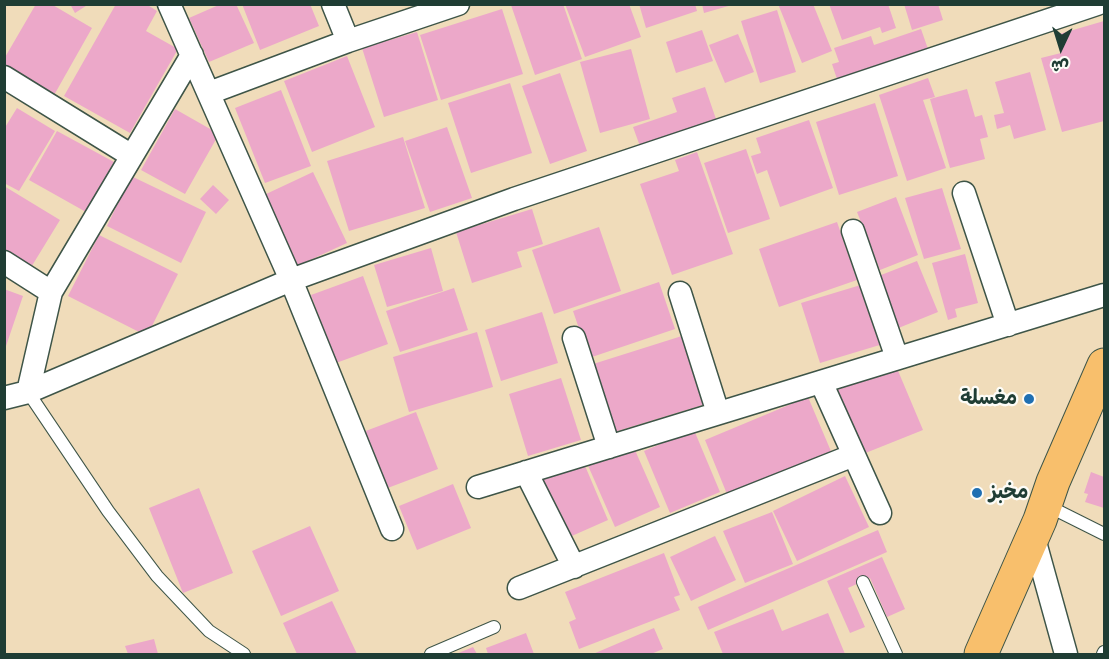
<!DOCTYPE html>
<meta charset="utf-8">
<style>
body{margin:0}
#map{position:relative;width:1109px;height:659px;overflow:hidden;background:#f0dcba;font-family:Itim,"Playpen Sans Arabic",sans-serif}
canvas{display:block}
.frame{position:absolute;inset:0;border:6px solid #1f3d34;pointer-events:none}
.north{position:absolute;left:1031px;top:18px;width:60px;height:60px;-webkit-text-stroke:4px #fdfcf7;paint-order:stroke;rotate:184deg;font-size:16px;font-weight:700;line-height:24px;text-align:center;color:#1f3d34}
.north::after{content:'';display:block;margin:auto;width:21px;height:27px;background:#1f3d34;clip-path:polygon(50% 0,100% 100%,50% 72%,0 100%)}
</style>
<div id="map">
<canvas width="1109" height="659"></canvas>
<div class="frame"></div>
<div class="north">ش</div>
</div>
<script>
const g = document.querySelector('canvas').getContext('2d');
g.lineJoin = 'round';
function paint(path, color) { g.fillStyle = color; g.fill(path, 'evenodd'); }
const shape = rows => new Path2D(rows.map(r => 'M' + r).join(''));
function strokePath(path, color, width, dash) { g.strokeStyle = color; g.lineWidth = width; g.lineCap = dash ? 'butt' : 'round'; g.setLineDash(dash || []); g.stroke(path); }
function drawText(font, color, halo, rows, align = 'center') {
  g.font = font + ' Itim,"Playpen Sans Arabic",sans-serif'; g.lineWidth = 4.5; g.setLineDash([]); g.textBaseline = 'middle'; g.strokeStyle = halo; g.fillStyle = color; for (const [text, x, y, turn = 0] of rows) {
    g.save(); g.translate(x, y); g.rotate((+turn || 0) * Math.PI / 180); g.textAlign = isNaN(turn) ? turn : align; if (halo) g.strokeText(text, 0, 0); g.fillText(text, 0, 0); g.restore();
  }
}
const building = shape([
 [36,4,51,4,92,28,53,97,4,69,4,59],
 [70,4,89,4,75,13],
 [116,4,146,4,157,11,146,31,178,49,130,133,64,96],
 [221,4,236,4,254,43,209,62,189,18],
 [242,4,310,4,319,26,260,50],
 [514,4,563,4,582,59,535,75,511,5],
 [565,4,629,4,641,37,585,57],
 [639,4,695,4,697,11,646,28],
 [702,4,732,4,732,5,704,13],
 [778,4,813,4,832,51,802,63],
 [829,4,888,4,896,28,882,33,880,27,842,40],
 [904,4,938,4,943,20,912,30],
 [502,9,523,74,441,100,420,35],
 [777,10,796,72,760,83,741,21],
 [1104,21,1104,121,1062,132,1041,58,1061,53,1056,35],
 [921,29,928,49,837,79,832,64,839,62,834,48,871,36,874,45],
 [702,30,713,61,676,73,666,42],
 [417,32,438,100,384,117,362,48],
 [738,34,754,72,725,83,709,45],
 [631,49,650,119,600,133,580,62],
 [347,56,375,127,312,152,284,81],
 [1030,72,1046,130,1014,139,1010,125,997,129,994,115,1004,113,995,82],
 [560,73,587,151,550,164,522,86],
 [928,78,935,97,923,100,946,168,907,181,879,95],
 [510,83,532,153,471,173,448,103],
 [705,87,717,122,641,149,633,127,677,112,672,98],
 [967,89,975,117,982,115,988,137,980,139,985,159,950,168,930,99],
 [281,90,311,166,265,183,235,108],
 [875,103,898,176,839,195,816,122],
 [17,108,55,131,19,191,4,183,4,129],
 [175,109,219,134,185,194,141,170],
 [809,120,833,188,780,207,767,170,757,174,751,156,761,153,756,138],
 [447,127,472,198,430,212,405,141],
 [57,131,114,162,86,212,29,180],
 [403,137,425,208,349,231,327,161],
 [746,149,770,219,728,233,704,163],
 [697,152,733,254,672,275,640,184,679,171,675,160],
 [313,172,347,243,297,266,264,195],
 [131,176,206,212,181,263,107,226],
 [213,185,229,200,216,214,200,199],
 [4,186,60,220,30,269,4,254],
 [942,188,961,249,924,259,905,198],
 [896,197,918,255,880,270,857,212],
 [532,209,543,244,517,252,522,267,472,283,456,232],
 [837,222,857,280,779,307,759,249],
 [599,227,621,291,554,314,532,250],
 [99,235,178,274,147,336,68,296],
 [431,248,443,291,387,307,374,265],
 [965,254,978,303,955,309,957,317,948,320,932,263],
 [917,261,938,312,896,329,876,277],
 [363,276,388,344,336,363,311,295],
 [659,282,675,329,589,358,573,311],
 [864,284,883,344,820,363,801,303],
 [454,288,468,330,400,352,386,311],
 [4,289,23,296,5,349,4,349],
 [542,312,558,363,501,381,485,330],
 [477,332,493,387,409,412,393,357],
 [685,335,706,404,611,433,590,365],
 [896,366,923,430,863,454,837,390],
 [561,378,581,440,528,456,509,394],
 [808,397,833,456,729,499,705,440],
 [416,412,438,469,385,489,363,432],
 [694,430,720,492,670,513,644,451],
 [631,441,660,507,615,527,586,461],
 [583,461,608,520,565,539,539,479],
 [1091,472,1104,477,1104,508,1085,502,1088,494,1084,493],
 [845,476,869,527,797,561,773,511],
 [453,484,471,528,417,550,399,506],
 [199,488,233,573,183,593,149,508],
 [772,512,793,564,745,583,723,531],
 [310,526,339,591,281,616,252,551],
 [878,530,887,552,708,630,698,607],
 [715,536,736,580,691,601,670,557],
 [664,553,680,595,674,597,680,610,579,649,569,622,576,619,565,592],
 [882,557,905,609,887,617,870,578,848,588,865,627,850,633,827,581],
 [332,601,357,654,297,654,283,623],
 [773,609,782,631,828,613,845,654,723,654,714,632],
 [654,628,663,649,651,654,593,654],
 [526,633,534,654,488,654,486,648],
 [154,639,158,654,128,654,125,646],
 [473,647,477,654,456,654]
]);
const service = shape([
 [28,392,108,511,157,576,209,631,244,654],
 [1046,505,1104,534],
 [863,582,896,654],
 [431,654,494,627],
 [1103,654,1104,652]
]);
const minor = shape([
 [169,4,291,280,392,529],
 [333,4,348,41],
 [4,77,132,156],
 [209,93,348,41,458,4],
 [964,193,1008,325],
 [853,231,897,358],
 [4,262,51,292],
 [680,293,718,413],
 [574,338,609,447],
 [821,382,880,513],
 [28,392,51,292,192,55],
 [4,398,28,392,291,280,514,199,1097,4],
 [526,472,574,567],
 [478,487,1104,295],
 [1033,535,1066,654],
 [519,588,854,455]
]);
const primary = shape([
 [981,654,1040,520,1053,482,1104,365]
]);
const markers = [
 [1029,399,6,"#1f6fb2"],
 [977,493,6,"#1f6fb2"]
];
const poiNames = [
 ["مغسلة",1017,399],
 ["مخبز",989,493,"left"]
];
paint(building, '#eca8c9');
strokePath(service, '#3e5548', 14);
strokePath(minor, '#3e5548', 25);
strokePath(primary, '#3e5548', 35);
strokePath(service, '#fff', 12);
strokePath(minor, '#fff', 22);
strokePath(primary, '#f8bf6c', 33);
for (const [x, y, r, color] of markers) { const dot = new Path2D(); dot.arc(x, y, r, 0, 2 * Math.PI); g.fillStyle = color; g.fill(dot); strokePath(dot, '#fdfcf7', 2); }
drawText('bold 20px', '#1f3d34', '#fdfcf7', poiNames, 'right');
</script>
